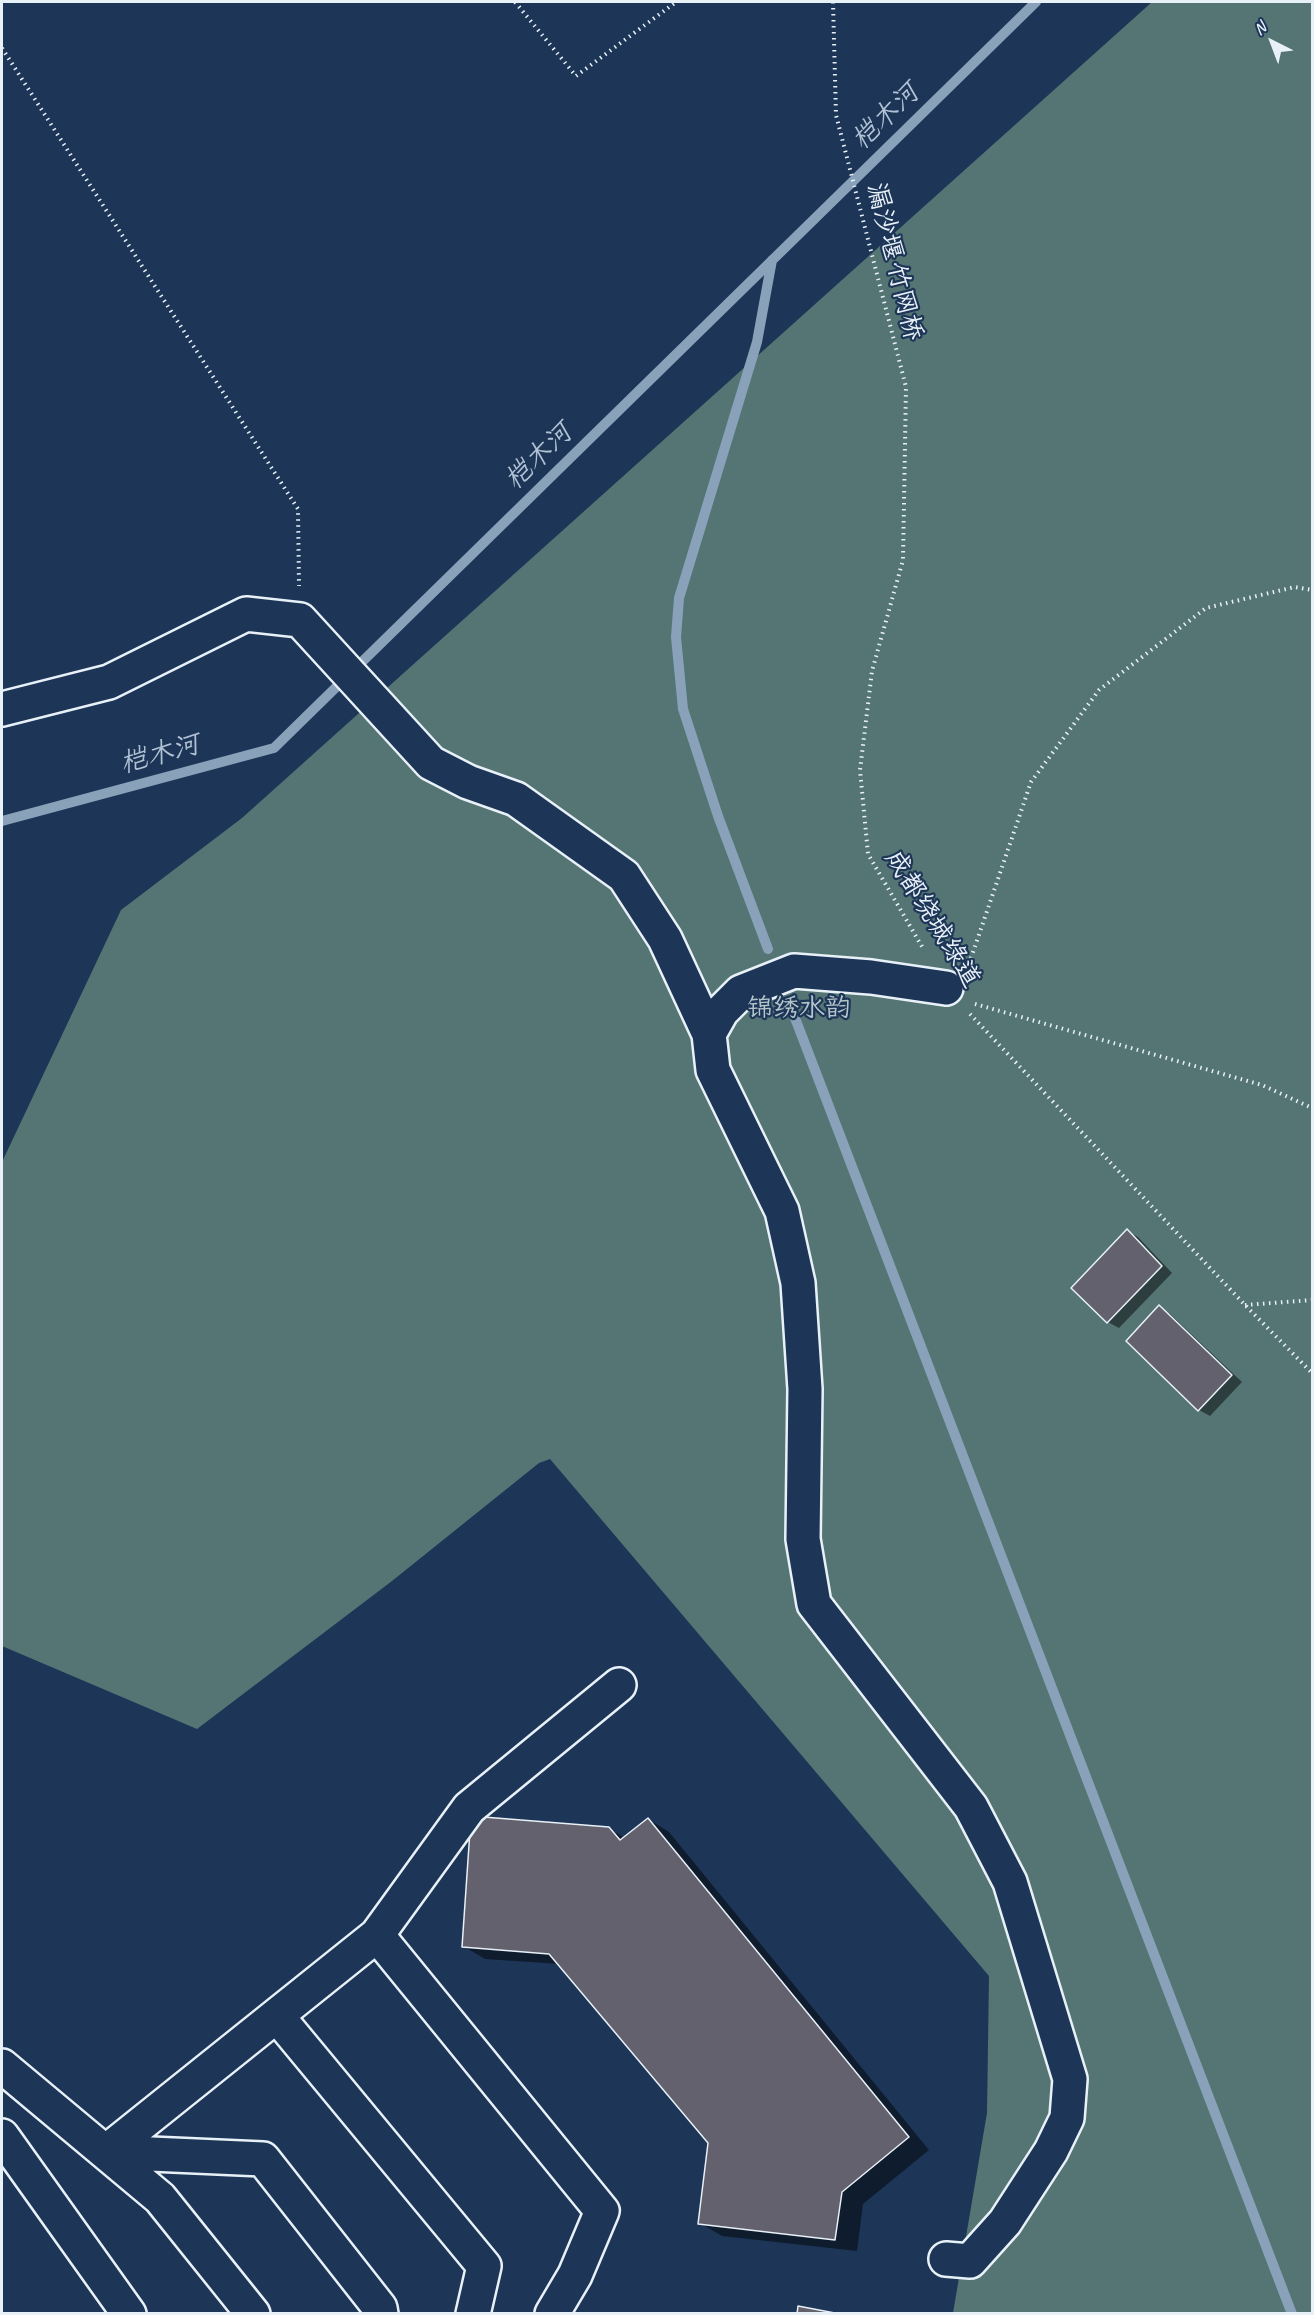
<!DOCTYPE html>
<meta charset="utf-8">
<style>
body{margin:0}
#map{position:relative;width:1314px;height:2315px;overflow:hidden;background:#1d3557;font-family:Caveat,sans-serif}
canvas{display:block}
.frame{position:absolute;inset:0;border:3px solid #e8f1f8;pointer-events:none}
.north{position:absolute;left:1242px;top:12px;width:60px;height:60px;-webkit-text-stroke:4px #1d3557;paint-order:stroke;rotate:318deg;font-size:16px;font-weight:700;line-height:24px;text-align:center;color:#e8f1f8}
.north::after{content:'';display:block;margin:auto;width:21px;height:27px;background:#e8f1f8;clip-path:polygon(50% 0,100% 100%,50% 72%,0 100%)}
</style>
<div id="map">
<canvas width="1314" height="2315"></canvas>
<div class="frame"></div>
<div class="north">N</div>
</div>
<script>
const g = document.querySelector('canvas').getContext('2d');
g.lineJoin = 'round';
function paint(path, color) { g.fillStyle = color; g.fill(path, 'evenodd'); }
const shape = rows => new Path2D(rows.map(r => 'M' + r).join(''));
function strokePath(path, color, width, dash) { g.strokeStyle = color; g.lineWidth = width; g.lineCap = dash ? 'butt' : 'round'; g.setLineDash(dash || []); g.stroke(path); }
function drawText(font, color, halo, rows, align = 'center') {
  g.font = font + ' Caveat,"LXGW WenKai TC",sans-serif'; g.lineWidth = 4.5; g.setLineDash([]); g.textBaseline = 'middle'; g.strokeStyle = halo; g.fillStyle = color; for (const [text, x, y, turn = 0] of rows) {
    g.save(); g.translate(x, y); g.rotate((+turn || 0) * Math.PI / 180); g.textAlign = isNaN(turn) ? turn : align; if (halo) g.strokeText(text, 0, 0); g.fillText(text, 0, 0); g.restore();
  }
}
const green = shape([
 [1152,2,1312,2,1312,2313,953,2313,987,2113,989,1976,550,1459,539,1463,392,1581,197,1729,2,1646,2,1162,121,910,242,818]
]);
const shadow = shape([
 [1127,1231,1138,1237,1172,1273,1119,1328,1108,1322],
 [1159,1307,1170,1314,1242,1382,1210,1416,1199,1410],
 [648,1819,669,1832,929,2150,863,2204,857,2251,722,2236,700,2223,710,2143,560,1964,485,1959,463,1946,608,1828,625,1838]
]);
const stream = shape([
 [2,821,274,748,1036,2],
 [768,949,718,816,683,709,676,637,679,598,757,342,772,260],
 [795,1018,1292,2314]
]);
const building = shape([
 [1127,1229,1162,1266,1107,1323,1071,1288,1127,1229],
 [1159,1305,1232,1375,1198,1411,1126,1341,1159,1305],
 [471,1816,609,1827,620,1840,648,1818,909,2137,842,2192,835,2240,698,2224,708,2143,549,1954,462,1947,471,1816],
 [798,2306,840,2314,797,2314,798,2306]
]);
const path = shape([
 [515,2,576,76,676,2],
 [833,2,836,115,906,387,903,560,872,671,860,770,868,854,924,950],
 [2,48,298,509,299,586],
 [969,964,1031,782,1099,690,1206,608,1295,587,1312,590],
 [975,1004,1262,1085,1312,1108],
 [970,1014,1245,1305,1312,1373],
 [1245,1305,1312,1300]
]);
const minor = shape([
 [2,709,109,682,246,614,300,620,431,763,468,782,516,799,624,876,665,939,709,1034],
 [946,988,871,977,794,971,741,992,722,1011,709,1034,713,1070,782,1211,798,1283,805,1389,803,1539,814,1604,971,1807,1010,1882,1070,2079,1067,2118,1051,2151,1005,2222,970,2261,946,2259],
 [377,1935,469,1808,619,1685],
 [277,2016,484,2266,473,2314],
 [2,2066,160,2198,253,2314],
 [106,2152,377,1935,602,2211,575,2275,552,2314],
 [106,2152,263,2159,380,2308,381,2314]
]);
const highway = shape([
 [2,2136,129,2314]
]);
const streetNames = [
 ["漏沙堰·竹网桥",894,262,76],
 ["成都绕城绿道",932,919,58]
];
const parkNames = [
 ["锦绣水韵",799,1009]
];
const waterNames = [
 ["桤木河",886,117,-44],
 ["桤木河",539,457,-44],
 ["桤木河",160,755,-15]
];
paint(green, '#557574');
paint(shadow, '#0007');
strokePath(stream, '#8aa1ba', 10);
paint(building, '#63616d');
strokePath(building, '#e8f1f8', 1.5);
strokePath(minor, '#e8f1f8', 38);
strokePath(highway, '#e8f1f8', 38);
strokePath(path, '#e8f1f8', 4, [1.5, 4.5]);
strokePath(minor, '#1d3557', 33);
strokePath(highway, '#1d3557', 33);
drawText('26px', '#e8f1f8', '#1d3557', streetNames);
drawText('26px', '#b5c6ca', '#1d3557', parkNames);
drawText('italic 27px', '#b1c2d4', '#1d3557', waterNames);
</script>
